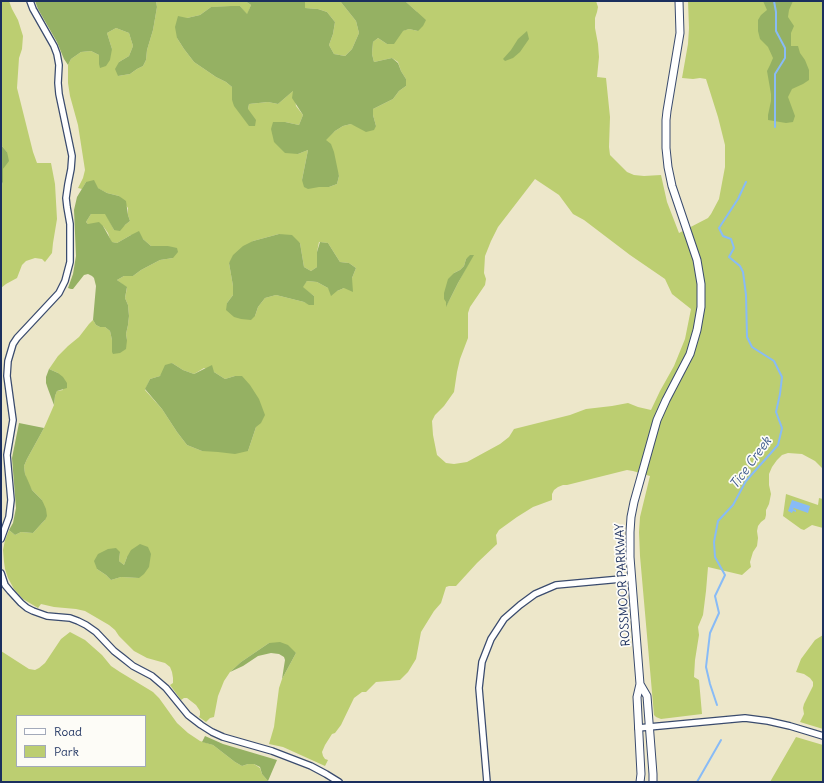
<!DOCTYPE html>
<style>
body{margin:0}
#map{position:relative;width:824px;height:783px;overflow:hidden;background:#ede7ca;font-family:Delius,sans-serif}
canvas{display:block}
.frame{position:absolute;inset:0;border:2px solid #1b2f5e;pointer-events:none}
.legend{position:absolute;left:16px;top:715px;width:130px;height:52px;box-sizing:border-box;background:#fdfcf7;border:1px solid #a3aaba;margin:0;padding:5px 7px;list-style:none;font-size:12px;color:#1b2f5e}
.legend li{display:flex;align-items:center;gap:8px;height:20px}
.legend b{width:20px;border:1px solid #a3aaba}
</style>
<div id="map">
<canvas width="824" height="783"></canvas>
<div class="frame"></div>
<ul class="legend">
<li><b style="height:5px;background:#fff"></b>Road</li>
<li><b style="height:11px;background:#bcce71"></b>Park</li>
</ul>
</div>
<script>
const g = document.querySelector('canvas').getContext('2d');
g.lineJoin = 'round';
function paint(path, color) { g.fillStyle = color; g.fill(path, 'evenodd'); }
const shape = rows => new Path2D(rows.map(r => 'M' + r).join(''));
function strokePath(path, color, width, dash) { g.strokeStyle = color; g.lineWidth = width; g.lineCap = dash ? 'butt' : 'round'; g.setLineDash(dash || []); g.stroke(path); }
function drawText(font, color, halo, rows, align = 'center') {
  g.font = font + ' Delius,sans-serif'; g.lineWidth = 3.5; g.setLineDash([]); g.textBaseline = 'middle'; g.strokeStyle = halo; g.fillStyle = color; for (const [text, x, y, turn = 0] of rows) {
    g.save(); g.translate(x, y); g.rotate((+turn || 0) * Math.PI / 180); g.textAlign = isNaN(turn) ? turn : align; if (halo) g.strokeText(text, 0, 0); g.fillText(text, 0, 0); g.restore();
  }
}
const green = shape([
 [1,1,9,1,12,9,18,20,23,36,22,49,19,58,17,88,33,152,37,163,51,163,55,184,57,219,53,243,52,253,45,262,42,259,35,258,26,261,22,265,17,278,6,284,1,288,1,187,3,182,3,169,7,152,1,145],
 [156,1,245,1,251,5,247,15,240,6,211,7,200,15,187,18,177,38,184,49,194,62,216,77,226,82,232,87,232,100,248,109,249,104,268,102,278,104,294,90,296,106,303,115,299,125,285,122,298,154,308,150,302,180,319,187,329,187,337,184,339,176,325,140,335,131,343,126,351,124,376,126,373,115,373,109,393,99,399,91,406,86,406,79,401,71,398,62,392,58,374,62,372,54,373,42,378,38,387,44,402,31,409,29,418,31,417,12,405,1,596,1,598,7,597,12,595,18,595,28,598,44,599,57,597,77,606,78,610,117,609,147,610,155,627,172,634,175,644,176,661,175,667,202,679,233,708,218,711,214,719,199,725,167,725,145,718,117,706,79,700,78,693,79,682,78,688,44,689,28,688,1,823,1,823,469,815,461,802,454,788,453,782,455,777,460,772,467,769,474,769,485,771,494,769,504,766,510,766,515,765,519,761,522,758,526,757,531,758,538,757,546,753,552,750,562,751,567,742,575,708,567,706,591,703,615,698,627,699,635,695,660,694,677,699,680,702,714,661,719,656,717,654,715,640,556,639,532,640,517,650,476,633,471,627,470,567,485,563,485,558,487,554,490,552,494,552,500,533,507,517,517,499,530,496,535,497,544,477,563,456,586,449,586,446,587,441,603,434,611,421,632,416,659,408,672,400,680,376,682,366,692,362,692,354,698,341,725,335,733,332,734,325,745,322,752,323,756,325,759,328,760,325,766,283,747,269,744,274,727,279,688,282,679,296,653,269,643,241,662,230,672,224,681,218,696,214,717,210,718,206,722,199,717,200,715,200,711,196,705,187,698,184,698,181,700,170,685,173,683,173,678,172,672,170,667,165,663,147,658,134,651,119,636,115,630,109,625,85,611,76,609,54,607,41,604,38,608,23,599,14,589,8,578,5,569,4,562,3,550,5,540,9,530,15,535,21,532,33,533,42,523,45,520,42,500,32,490,27,482,25,474,24,466,27,459,44,428,51,412,54,405,55,396,57,391,63,390,58,373,49,369,58,356,68,346,79,337,89,324,93,320,96,325,100,327,105,327,110,331,112,340,112,352,127,340,126,334,128,325,129,316,128,305,125,298,127,288,117,280,124,276,133,276,141,270,160,260,173,258,168,246,151,246,143,239,131,235,117,243,111,242,108,233,103,226,88,224,86,222,91,214,106,214,114,230,125,225,130,221,128,215,128,208,119,196,107,193,86,182,82,189,78,188,83,178,85,170,78,125,70,96,68,83,68,65,71,59,81,52,91,51,99,55,99,64,112,49,107,33,116,28,129,33,133,46,129,56,119,62,118,76,130,74,137,69,143,66,146,60,147,50,153,30,157,7],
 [535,179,559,195,573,214,584,220,630,255,665,279,672,294,691,309,685,339,674,366,660,391,651,410,638,407,628,403,612,406,586,409,570,415,514,429,509,437,500,444,467,462,454,464,446,463,437,455,433,435,432,421,435,415,444,406,454,392,457,372,460,359,468,338,468,313,470,307,485,285,486,279,484,273,485,256,491,241,498,227],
 [279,234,300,243,304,267,311,271,317,267,317,252,319,242,328,243,340,262,349,263,356,268,352,278,344,288,337,291,328,288,317,282,307,281,302,287,314,296,309,304,304,302,276,295,265,298,258,307,255,316,227,303,233,295,233,286,229,263,253,241],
 [473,255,458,283,450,299,446,306,446,302,454,273,460,270,464,266,466,259],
 [172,363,183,370,194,374,204,368,214,372,225,379,235,376,256,427,248,451,202,451,187,445,177,432,162,409,145,390,150,379,160,376],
 [120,552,119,561,124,565,127,557,139,578,121,577,111,580,106,575,97,569],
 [305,1,340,1,356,21,359,33,352,49,345,56,334,54,329,45,333,34,335,22,327,12,318,9,305,8],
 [786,494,818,505,819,498,823,499,823,528,812,525,804,530,801,529,783,516],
 [70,632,85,640,102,655,111,666,120,672,153,692,159,698,177,723,188,733,200,741,213,745,235,762,242,766,248,764,254,764,260,768,262,774,269,782,1,782,1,651,29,669,35,670,39,668,45,663,61,639],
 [17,716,145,716,145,766,17,766],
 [823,635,823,729,800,722,804,714,803,708,804,704,813,686,813,682,810,678,804,674,796,672,801,659,815,640],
 [796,737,823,745,823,782,770,782]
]);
const forest = shape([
 [35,1,156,1,157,7,153,30,147,50,146,60,143,66,137,69,130,74,118,76,115,69,119,62,129,56,133,46,129,33,116,28,107,33,112,49,110,60,106,66,100,68,99,64,99,55,91,51,81,52,71,59,68,65,64,59,57,42,38,9],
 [245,1,305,1,305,8,318,9,327,12,335,22,333,34,329,45,334,54,345,56,352,49,359,33,356,21,340,1,405,1,426,20,423,26,418,31,409,29,403,31,394,44,387,44,378,38,373,42,372,54,374,62,392,58,398,63,401,71,406,79,406,86,399,91,393,99,373,109,373,115,376,126,374,130,366,132,351,124,343,126,335,131,326,140,331,144,334,152,339,176,337,184,329,187,319,187,308,189,304,187,302,180,308,150,298,154,285,153,274,142,271,129,273,122,285,122,299,125,303,115,292,98,293,91,278,104,268,102,249,104,248,109,256,120,255,126,249,126,234,106,232,100,232,87,226,82,216,77,194,62,184,49,177,38,175,27,178,16,187,18,200,15,211,7,231,6,240,6,247,14,251,5],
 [763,1,793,1,789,10,788,17,794,26,791,33,791,46,798,46,800,53,805,60,809,70,809,80,803,84,792,89,788,97,795,116,793,122,786,123,768,120,768,115,771,101,771,94,767,71,770,65,773,58,768,47,760,39,758,31,758,20,761,15,767,10],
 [527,31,529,39,520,52,513,58,505,61,503,59,511,50,518,39],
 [1,145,7,152,9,161,3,169,3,182,1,187],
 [94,180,98,188,107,193,119,196,126,201,128,215,130,221,125,225,120,231,114,230,105,214,91,214,86,222,88,224,99,222,103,226,112,242,117,243,131,235,139,231,143,239,151,246,168,246,177,248,178,252,173,258,160,260,141,270,133,276,124,276,117,280,127,287,125,298,128,305,129,316,128,325,126,334,127,340,126,349,120,353,113,354,112,352,112,340,110,331,105,327,100,327,96,325,93,320,96,286,94,278,92,276,88,274,84,275,73,289,71,289,68,288,73,274,76,256,74,210,77,197,86,182],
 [279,234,292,235,300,243,304,267,311,271,317,267,317,252,320,242,328,243,340,262,349,263,356,268,352,278,353,292,344,288,337,291,331,296,328,288,317,282,307,281,303,287,314,296,314,305,309,305,304,302,276,295,265,298,258,307,255,316,251,320,241,319,234,317,226,310,227,303,233,295,233,286,229,263,233,255,243,246,253,241],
 [470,255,474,255,458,283,446,307,446,302,444,299,444,293,448,279,454,273,460,270,464,266,466,259],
 [172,363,183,370,194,374,212,365,214,372,225,379,235,376,242,376,250,385,259,399,265,415,261,423,256,427,248,451,235,454,218,452,202,451,187,445,177,432,162,409,145,389,150,379,160,376,165,365],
 [49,369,58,373,63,377,67,383,67,388,57,391,55,396,54,405,48,389,46,383,46,377],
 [19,423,44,428,27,459,24,466,25,474,32,490,42,500,46,509,47,516,45,520,42,523,33,533,21,532,15,535,9,530,13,523,16,508,12,458],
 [140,544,148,547,151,554,149,567,144,574,139,578,121,577,111,580,106,575,97,569,94,561,98,554,108,549,116,548,120,552,119,561,124,565,127,557,131,550],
 [280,642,288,645,296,653,282,679,285,660,284,657,279,654,271,653,258,656,243,666,230,672,241,662,269,643],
 [205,736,223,744,277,760,268,781,262,774,260,767,254,764,248,764,242,766,235,762,213,745,202,742]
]);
const water = shape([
 [792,500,810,506,808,513,794,508,793,509,796,510,796,512,793,511,792,513,788,511]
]);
const stream = shape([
 [774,1,776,12,776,31,785,48,785,58,775,74,775,127],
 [717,705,710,684,706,667,710,633,719,613,715,596,725,575,715,557,714,542,718,521,733,505,746,481,778,445,782,428,776,412,780,394,782,377,774,361,752,347,747,337,746,295,743,272,740,266,729,257,734,248,731,239,723,236,719,228,738,199,746,182],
 [697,782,721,740]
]);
const minor = shape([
 [1,539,9,517,11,500,7,455,13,420,7,376,8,361,13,344,17,338,59,293,65,281,70,262,70,224,67,207,66,198,68,184,71,169,72,156,59,94,58,83,59,65,57,54,54,46,33,9,30,1],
 [1,573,5,585,10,591,21,603,27,608,33,611,47,616,70,618,78,621,86,625,96,632,114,651,123,658,133,666,152,676,166,688,188,715,201,725,212,732,223,737,272,751,311,766,326,774,339,782],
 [638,728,745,718,768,721,790,726,823,736],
 [487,782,479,688,482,662,491,639,504,619,520,605,535,594,556,585,632,578]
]);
const tertiary = shape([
 [640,684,647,696,653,774,653,782],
 [640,782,641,774,637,697,640,684,630,557,630,532,631,517,634,502,657,420,666,400,690,354,697,330,701,307,701,284,697,260,672,186,668,167,666,148,666,120,667,111,680,33,679,1]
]);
const streetNames = [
 ["ROSSMOOR PARKWAY",623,585,-93]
];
const waterNames = [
 ["Tice Creek",751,463,-54]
];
paint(green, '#bcce71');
paint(forest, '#95b163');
paint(water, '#88bbf6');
strokePath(stream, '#88bbf6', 2);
strokePath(minor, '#3a4b6e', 8);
strokePath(tertiary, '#3a4b6e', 9);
strokePath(minor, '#fff', 5.5);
strokePath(tertiary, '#fff', 7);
drawText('12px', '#1b2f5e', '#fdfcf7', streetNames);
drawText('italic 13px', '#3c598c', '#fdfcf7', waterNames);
</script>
